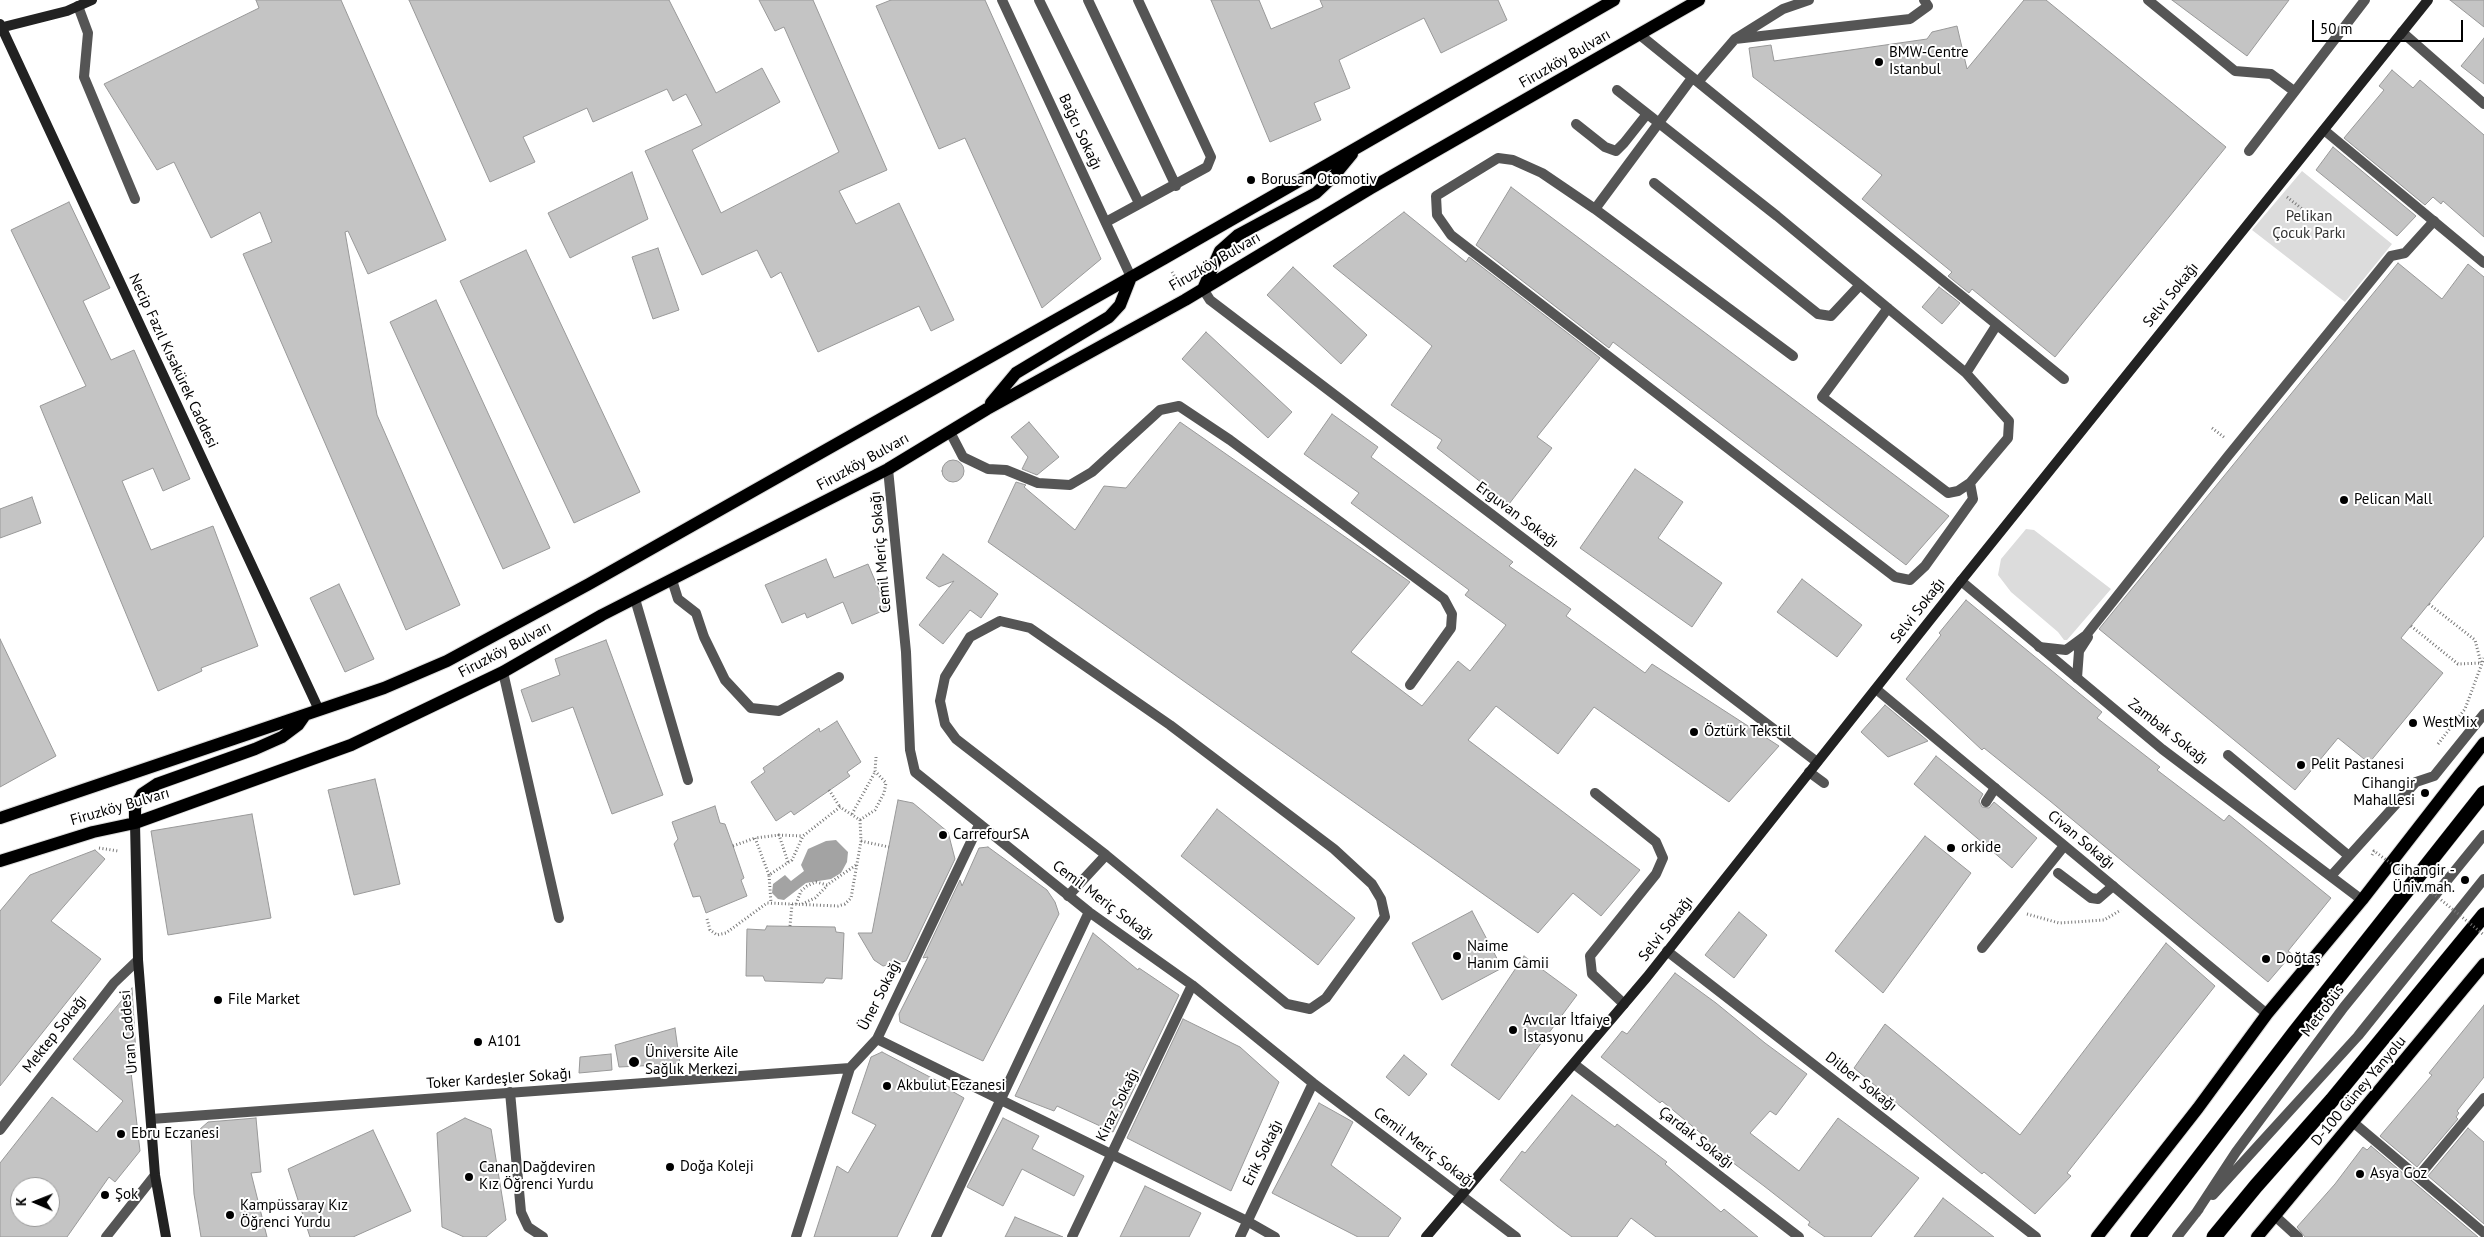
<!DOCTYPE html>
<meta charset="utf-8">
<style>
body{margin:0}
#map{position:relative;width:2484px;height:1237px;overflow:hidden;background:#fff;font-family:"PT Sans",sans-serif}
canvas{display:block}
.north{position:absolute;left:10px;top:1177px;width:50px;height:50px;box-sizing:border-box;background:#fff;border:1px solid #999;border-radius:50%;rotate:271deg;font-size:14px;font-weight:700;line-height:20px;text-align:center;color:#000}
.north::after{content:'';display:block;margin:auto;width:18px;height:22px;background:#000;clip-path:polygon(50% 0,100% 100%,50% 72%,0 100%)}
.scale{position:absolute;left:2312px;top:20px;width:151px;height:22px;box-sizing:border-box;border:2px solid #000;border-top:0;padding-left:6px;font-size:15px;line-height:18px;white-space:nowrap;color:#000;-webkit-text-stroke:4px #fff;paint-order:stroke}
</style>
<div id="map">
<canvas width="2484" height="1237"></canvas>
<div class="north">K</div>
<div class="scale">50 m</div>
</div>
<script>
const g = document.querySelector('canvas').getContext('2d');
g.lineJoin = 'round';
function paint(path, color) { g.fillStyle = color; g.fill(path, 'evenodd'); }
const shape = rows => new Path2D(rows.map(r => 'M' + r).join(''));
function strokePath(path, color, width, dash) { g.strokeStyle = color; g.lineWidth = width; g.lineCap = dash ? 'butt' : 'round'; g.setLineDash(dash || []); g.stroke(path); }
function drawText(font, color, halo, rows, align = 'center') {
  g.font = font + ' "PT Sans",sans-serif'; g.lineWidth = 4; g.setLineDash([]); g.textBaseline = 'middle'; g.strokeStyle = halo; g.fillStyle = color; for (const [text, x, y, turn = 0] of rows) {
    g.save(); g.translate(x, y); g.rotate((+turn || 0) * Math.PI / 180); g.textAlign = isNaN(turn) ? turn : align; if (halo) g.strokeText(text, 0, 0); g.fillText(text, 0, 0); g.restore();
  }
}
const green = shape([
 [2302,171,2392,244,2345,302,2252,230],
 [2026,529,2034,530,2111,589,2067,640,2064,640,2058,632,2011,592,1998,575,2001,559]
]);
const water = shape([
 [836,840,848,852,847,862,841,873,831,879,806,883,784,900,778,899,772,893,773,884,785,875,791,881,804,871,801,865,808,849,826,841]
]);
const building = shape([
 [256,0,341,0,446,240,368,274,348,231,345,232,377,415,460,605,406,630,243,254,272,242,260,212,211,238,174,162,157,170,104,84,259,8,256,0],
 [409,0,669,0,716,93,762,68,780,102,692,150,721,213,839,152,784,27,775,31,759,0,813,0,887,170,839,191,856,224,899,203,954,320,931,331,919,306,818,352,781,272,771,278,757,250,702,275,645,151,702,125,686,94,673,101,667,89,593,122,587,108,523,137,535,162,490,182,409,0],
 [891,0,985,0,1101,259,1042,308,965,138,939,149,876,6,891,0],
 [1211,0,1259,0,1271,29,1323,7,1320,0,1498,0,1507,20,1441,53,1424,18,1339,60,1350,88,1314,103,1321,120,1270,142,1211,0],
 [2024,0,2046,0,2226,147,2055,357,1972,289,1969,293,1948,276,1952,272,1862,199,1882,175,1753,77,1749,48,1771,45,1774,61,1927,39,1932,32,1957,26,1967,69,2024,0],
 [2172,0,2289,0,2247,56,2172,0],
 [2450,0,2484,0,2484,27,2450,0],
 [2484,38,2484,84,2461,66,2484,38],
 [2392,70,2413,88,2420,80,2484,135,2484,237,2443,201,2441,204,2433,197,2425,205,2344,138,2384,90,2379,86,2392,70],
 [2333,147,2416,216,2397,236,2316,170,2333,147],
 [632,172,648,219,570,258,548,213,632,172],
 [1511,187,1949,516,1906,565,1613,342,1609,348,1476,245,1511,187],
 [69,202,110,288,83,301,111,360,134,350,190,479,163,491,153,468,122,481,151,550,213,526,258,646,201,668,202,671,158,691,40,406,86,386,11,230,69,202],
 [1404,212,1466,262,1469,257,1600,358,1537,437,1552,448,1509,504,1437,448,1442,440,1391,405,1432,346,1333,266,1404,212],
 [658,248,679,310,653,319,632,257,658,248],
 [526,250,640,492,574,523,460,281,526,250],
 [2398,263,2442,299,2468,264,2484,277,2484,536,2401,638,2443,673,2369,763,2338,738,2295,790,2099,629,2398,263],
 [1293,267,1367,335,1341,364,1267,295,1293,267],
 [1939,287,1960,303,1942,324,1922,307,1939,287],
 [436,300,550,548,503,569,390,322,436,300],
 [1206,332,1292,412,1268,438,1182,359,1206,332],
 [1332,414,1378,447,1371,457,1513,562,1509,566,1571,609,1566,616,1645,673,1652,664,1779,746,1729,802,1594,707,1558,754,1496,706,1468,740,1640,870,1601,916,1573,893,1538,933,988,542,1016,482,1026,485,1024,487,1075,530,1104,486,1126,488,1180,422,1410,582,1351,652,1422,706,1458,661,1470,671,1506,625,1465,595,1469,590,1351,503,1359,493,1304,454,1332,414],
 [1029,422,1059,457,1037,475,1022,469,1028,457,1011,437,1029,422],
 '942 471a11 11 0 1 1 22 0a11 11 0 1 1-22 0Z',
 [1635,469,1683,502,1658,538,1722,583,1692,627,1580,548,1635,469],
 [32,497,41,523,0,538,0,509,32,497],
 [943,554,998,594,981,618,970,610,943,644,919,625,954,581,939,587,926,578,943,554],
 [826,559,834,578,868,564,887,609,852,624,843,602,807,618,805,613,782,623,765,585,826,559],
 [1802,579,1862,625,1837,657,1777,612,1802,579],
 [339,584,374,659,345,672,310,598,339,584],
 [1966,600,2102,712,2097,718,2160,767,2157,770,2224,821,2229,815,2331,898,2288,951,2292,954,2268,982,2050,801,1984,748,1982,750,1906,679,1941,635,1939,633,1966,600],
 [0,639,56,756,0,787,0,639],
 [606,640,663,795,612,814,573,707,532,722,521,690,560,675,555,659,606,640],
 [1885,705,1928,741,1888,757,1861,732,1885,705],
 [837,721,861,762,847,772,850,776,794,815,791,811,776,821,751,782,765,772,763,768,819,728,820,732,837,721],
 [1936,756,1983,794,1979,801,1982,807,1989,808,1994,802,2037,838,2012,868,1914,784,1936,756],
 [375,779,400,884,354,895,328,790,375,779],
 [898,800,913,803,948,832,955,859,906,961,883,966,874,960,858,933,872,933,898,800],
 [715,806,720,823,725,824,733,846,744,878,741,880,747,896,706,913,700,896,693,897,674,844,678,839,672,822,715,806],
 [1217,809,1355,918,1318,965,1181,856,1217,809],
 [252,814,271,918,168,935,151,831,252,814],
 [1925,836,1971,873,1883,993,1835,951,1925,836],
 [988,847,1047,890,1055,902,1059,914,983,1061,900,1022,899,1014,928,957,923,958,960,880,962,886,979,848,988,847],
 [95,850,105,859,51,921,101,959,0,1086,0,911,30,875,95,850],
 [1472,911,1502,968,1442,1000,1412,943,1472,911],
 [1739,912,1767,935,1734,978,1705,955,1739,912],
 [767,926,835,927,836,932,844,933,842,979,826,978,823,983,765,981,763,976,746,976,747,929,765,930,767,926],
 [1093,933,1138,970,1139,968,1179,995,1113,1132,1057,1106,1054,1111,1015,1096,1093,933],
 [2166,943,2215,986,2067,1173,2071,1176,2035,1214,1984,1172,1982,1174,1854,1068,1885,1024,2020,1135,2166,943],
 [1524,956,1577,995,1499,1100,1451,1065,1524,956],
 [1675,973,1716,1003,1765,1043,1807,1074,1776,1115,1770,1111,1750,1133,1799,1171,1838,1118,1919,1178,1871,1237,1825,1237,1808,1225,1810,1222,1764,1186,1700,1138,1703,1135,1662,1101,1660,1103,1601,1057,1622,1031,1627,1034,1675,973],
 [132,988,136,1055,130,1063,140,1151,115,1182,109,1177,67,1237,0,1237,0,1163,52,1097,97,1132,123,1101,73,1059,132,988],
 [20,1187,50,1187,50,1217,20,1217,20,1187],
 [2484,1005,2484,1077,2457,1111,2459,1113,2456,1117,2458,1119,2417,1167,2380,1136,2432,1075,2429,1073,2484,1005],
 [1183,1019,1240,1047,1279,1082,1231,1191,1127,1138,1183,1019],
 [675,1028,680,1064,619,1067,615,1045,675,1028],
 [882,1052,951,1088,950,1090,964,1098,897,1237,814,1237,837,1166,848,1173,876,1125,852,1113,871,1057,882,1052],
 [611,1054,612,1070,579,1073,580,1057,611,1054],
 [1404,1055,1427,1074,1409,1096,1386,1077,1404,1055],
 [1572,1095,1615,1127,1617,1124,1667,1162,1665,1164,1721,1212,1724,1209,1758,1237,1656,1237,1631,1218,1617,1237,1572,1237,1557,1226,1500,1180,1522,1151,1525,1153,1572,1095],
 [1319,1103,1353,1122,1331,1165,1401,1218,1388,1237,1358,1237,1272,1193,1319,1103],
 [256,1118,261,1172,251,1173,267,1237,201,1237,194,1194,191,1137,208,1122,256,1118],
 [465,1118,491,1129,506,1220,486,1237,464,1237,442,1227,437,1133,465,1118],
 [1003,1118,1039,1136,1032,1149,1084,1176,1074,1196,1022,1169,1003,1206,967,1187,1003,1118],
 [2468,1128,2484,1142,2484,1224,2428,1176,2468,1128],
 [373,1130,411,1211,353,1237,310,1237,288,1169,373,1130],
 [2371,1146,2478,1237,2305,1237,2297,1227,2335,1184,2363,1147,2367,1150,2371,1146],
 [1145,1186,1201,1213,1189,1237,1120,1237,1145,1186],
 [1943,1198,1994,1237,1914,1237,1943,1198],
 [1015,1217,1063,1237,1005,1237,1015,1217]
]);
const path = shape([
 [2287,197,2306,212],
 [1172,272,1179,284],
 [2212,428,2225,438],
 [2429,604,2475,640,2481,663],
 [2411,626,2458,664,2481,663],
 [2438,744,2465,709,2484,658],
 [829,790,840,807],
 [852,814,875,772],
 [860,820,875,810,884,793,886,783,875,771,876,757],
 [861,841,889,847],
 [733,846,755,838],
 [99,848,118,851],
 [788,862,779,835,803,836],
 [769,875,755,838,779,835],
 [796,904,801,891,807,886,816,882,827,885,856,865],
 [802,904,815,898,827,886],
 [2027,914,2059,923,2104,920,2121,910],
 [707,919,710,930,717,935,726,933,767,903,838,906,845,904,851,898,861,841,860,820,840,807,803,836,792,860,769,875,771,903],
 [790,926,792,904]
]);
const lane = shape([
 [1039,0,1139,203],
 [1088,0,1176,186],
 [2148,0,2235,71,2271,74,2294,91],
 [78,6,88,33,84,77,135,199],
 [1640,35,2064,379],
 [1735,39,1910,19,1928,6,1924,0],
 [1698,82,1735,39,1783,9,1809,0],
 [1617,90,1777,216,1966,373],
 [1576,124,1605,147,1616,151,1624,143,1647,114],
 [2249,151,2365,0],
 [1654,183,1818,314,1831,316,1860,285],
 [1595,209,1692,78],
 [1106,222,1207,167,1211,157,1138,0],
 [1888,308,1822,397,1948,493,1958,491,1970,483,2008,438,2009,421,1966,373,1996,326],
 [1793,356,1595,209,1542,173,1513,160,1498,158,1436,196,1437,215,1451,235,1895,577,1910,580,1925,566,1973,499,1970,483],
 [950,432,963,457,988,469,1006,470,1038,483,1070,485,1092,472,1160,410,1179,406,1230,440,1444,599,1452,614,1451,628,1410,685],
 [672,580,678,599,696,613,704,637,725,680,751,708,779,711,839,677],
 [635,599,688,780],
 [1000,621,1030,628,1170,725,1334,849,1372,884,1381,899,1385,917,1326,998,1310,1009,1287,1004,1106,855,956,739,945,724,940,701,945,677,970,637,1000,621],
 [2085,641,2087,634,2228,456,2391,256,2405,253,2434,221],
 [2039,647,2066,650,2085,636],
 [503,672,559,918],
 [2077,678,2079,651,2088,637],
 [2228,755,2349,856],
 [1595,793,1656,842,1663,858,1656,874,1590,956,1592,974,1624,1004],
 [1986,802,1995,788],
 [2058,873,2091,898,2098,899,2113,886],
 [2331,876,2416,782,2434,776,2484,714],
 [1068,896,1106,855],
 [2213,1195,2358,1036,2484,879],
 [2196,1213,2236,1152,2344,1007,2484,835],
 [2177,1237,2199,1209]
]);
const street = shape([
 [1002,0,1131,277],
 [2402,32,2484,104],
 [2324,130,2484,263],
 [1203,289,1210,300,1817,762],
 [888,469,906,652,910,750,915,772,1089,912,1192,985,1313,1083,1516,1237],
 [1961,581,2162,749,2362,900],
 [1876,689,2267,1014],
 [1809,772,1824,783],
 [1982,948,2064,846],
 [1667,951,2036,1237],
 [877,1039,1247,1221,1275,1237],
 [1574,1064,1799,1237],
 [510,1092,521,1212,528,1227,543,1237],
 [151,1119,850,1068],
 [2354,1123,2484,1233],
 [0,1130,114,983,138,960],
 [2418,1177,2484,1098],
 [2275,1216,2298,1237],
 [106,1237,155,1175],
 [796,1237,850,1068,877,1039,979,825],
 [936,1237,1089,912],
 [1072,1237,1192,985],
 [1240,1237,1313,1083]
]);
const secondary = shape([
 [0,24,319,710],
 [0,28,67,11,92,0],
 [135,823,138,960,155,1175,166,1237],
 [1426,1237,1647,977,1961,581,2428,0]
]);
const primary = shape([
 [1203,289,1220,251,1238,235,1316,193,1333,177,1352,154],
 [991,403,1016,373,1109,317,1120,305,1131,277],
 [0,818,384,688,447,661,589,584,1165,258,1614,0],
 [135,823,135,807,142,794,157,784,255,749,282,737,298,725,305,715],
 [0,861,93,832,135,823,351,745,503,672,602,615,888,469,987,409,1185,300,1371,188,1699,0],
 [2097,1237,2198,1108,2267,1014,2362,900,2484,743],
 [2257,1237,2484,964]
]);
const highway = shape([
 [2138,1237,2295,1032,2484,793],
 [2214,1237,2256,1186,2332,1100,2484,915]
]);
const pathBridge = shape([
 [2372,855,2374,851,2440,899,2484,935]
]);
const markers = [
 [1879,62,5,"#000"],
 [1251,180,5,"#000"],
 [2344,500,5,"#000"],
 [2413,723,5,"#000"],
 [1694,732,5,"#000"],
 [2301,765,5,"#000"],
 [2425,793,5,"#000"],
 [943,835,5,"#000"],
 [1951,848,5,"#000"],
 [2465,880,5,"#000"],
 [1457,956,5,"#000"],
 [2266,959,5,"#000"],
 [218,1000,5,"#000"],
 [1513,1030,5,"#000"],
 [478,1042,5,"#000"],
 [634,1062,6,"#000"],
 [887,1086,5,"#000"],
 [121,1134,5,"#000"],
 [670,1167,5,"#000"],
 [2360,1174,5,"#000"],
 [469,1177,5,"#000"],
 [105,1195,5,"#000"],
 [230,1215,5,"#000"]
];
const poiNames = [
 ["BMW-Centre",1889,53],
 ["Istanbul",1889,70],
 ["Borusan Otomotiv",1261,180],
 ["Pelican Mall",2354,500],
 ["WestMix",2423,723],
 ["Öztürk Tekstil",1704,732],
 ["Pelit Pastanesi",2311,765],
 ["Cihangir",2415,784,"right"],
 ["Mahallesi",2415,801,"right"],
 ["CarrefourSA",953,835],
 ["orkide",1961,848],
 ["Cihangir -",2455,871,"right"],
 ["Üniv.mah.",2455,888,"right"],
 ["Naime",1467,947],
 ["Hanım Camii",1467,964],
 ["Doğtaş",2276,959],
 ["File Market",228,1000],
 ["Avcılar İtfaiye",1523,1021],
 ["İstasyonu",1523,1038],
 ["A101",488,1042],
 ["Üniversite Aile",645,1053],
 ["Sağlık Merkezi",645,1070],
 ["Akbulut Eczanesi",897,1086],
 ["Ebru Eczanesi",131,1134],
 ["Doğa Koleji",680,1167],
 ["Canan Dağdeviren",479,1168],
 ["Kız Öğrenci Yurdu",479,1185],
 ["Asya Goz",2370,1174],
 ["Şok",115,1195],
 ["Kampüssaray Kız",240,1206],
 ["Öğrenci Yurdu",240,1223]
];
const streetNames = [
 ["Firuzköy Bulvarı",1565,59,-30],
 ["Bağcı Sokağı",1080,132,65],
 ["Firuzköy Bulvarı",1215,262,-30],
 ["Selvi Sokağı",2171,295,-51],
 ["Necip Fazıl Kısakürek Caddesi",173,361,65],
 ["Firuzköy Bulvarı",863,462,-29],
 ["Erguvan Sokağı",1517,515,37],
 ["Cemil Meriç Sokağı",881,552,-95],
 ["Selvi Sokağı",1918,611,-52],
 ["Firuzköy Bulvarı",505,650,-28],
 ["Zambak Sokağı",2168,732,38],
 ["Firuzköy Bulvarı",120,807,-16],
 ["Civan Sokağı",2081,840,40],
 ["Cemil Meriç Sokağı",1103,901,37],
 ["Selvi Sokağı",1666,929,-52],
 ["Üner Sokağı",880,995,-63],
 ["Metrobüs",2323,1011,-53],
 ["Uran Caddesi",129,1032,-95],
 ["Mektep Sokağı",55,1034,-52],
 ["Toker Kardeşler Sokağı",499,1079,-4],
 ["Dilber Sokağı",1861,1082,38],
 ["D-100 Güney Yanyolu",2359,1091,-50],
 ["Kiraz Sokağı",1118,1105,-64],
 ["Çardak Sokağı",1696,1138,38],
 ["Cemil Meriç Sokağı",1424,1148,37],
 ["Erik Sokağı",1263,1153,-64]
];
const parkNames = [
 ["Pelikan",2309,217],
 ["Çocuk Parkı",2309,234]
];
paint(green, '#dcdcdc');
paint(water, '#a3a3a3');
paint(building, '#c4c4c4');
strokePath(building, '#999', 1);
strokePath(primary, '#dbdbdb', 14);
strokePath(highway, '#dbdbdb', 16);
strokePath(path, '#777', 3, [1, 2.5]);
strokePath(lane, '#555', 10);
strokePath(street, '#555', 10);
strokePath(secondary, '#222', 10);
strokePath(primary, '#000', 12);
strokePath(highway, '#000', 15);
strokePath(pathBridge, '#777', 3, [1, 2.5]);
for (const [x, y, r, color] of markers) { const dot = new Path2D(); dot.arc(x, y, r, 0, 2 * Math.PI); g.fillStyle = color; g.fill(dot); strokePath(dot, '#fff', 2); }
drawText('15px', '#000', '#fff', poiNames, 'left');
drawText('15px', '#000', '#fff', streetNames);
drawText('15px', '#333', '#fff', parkNames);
</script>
